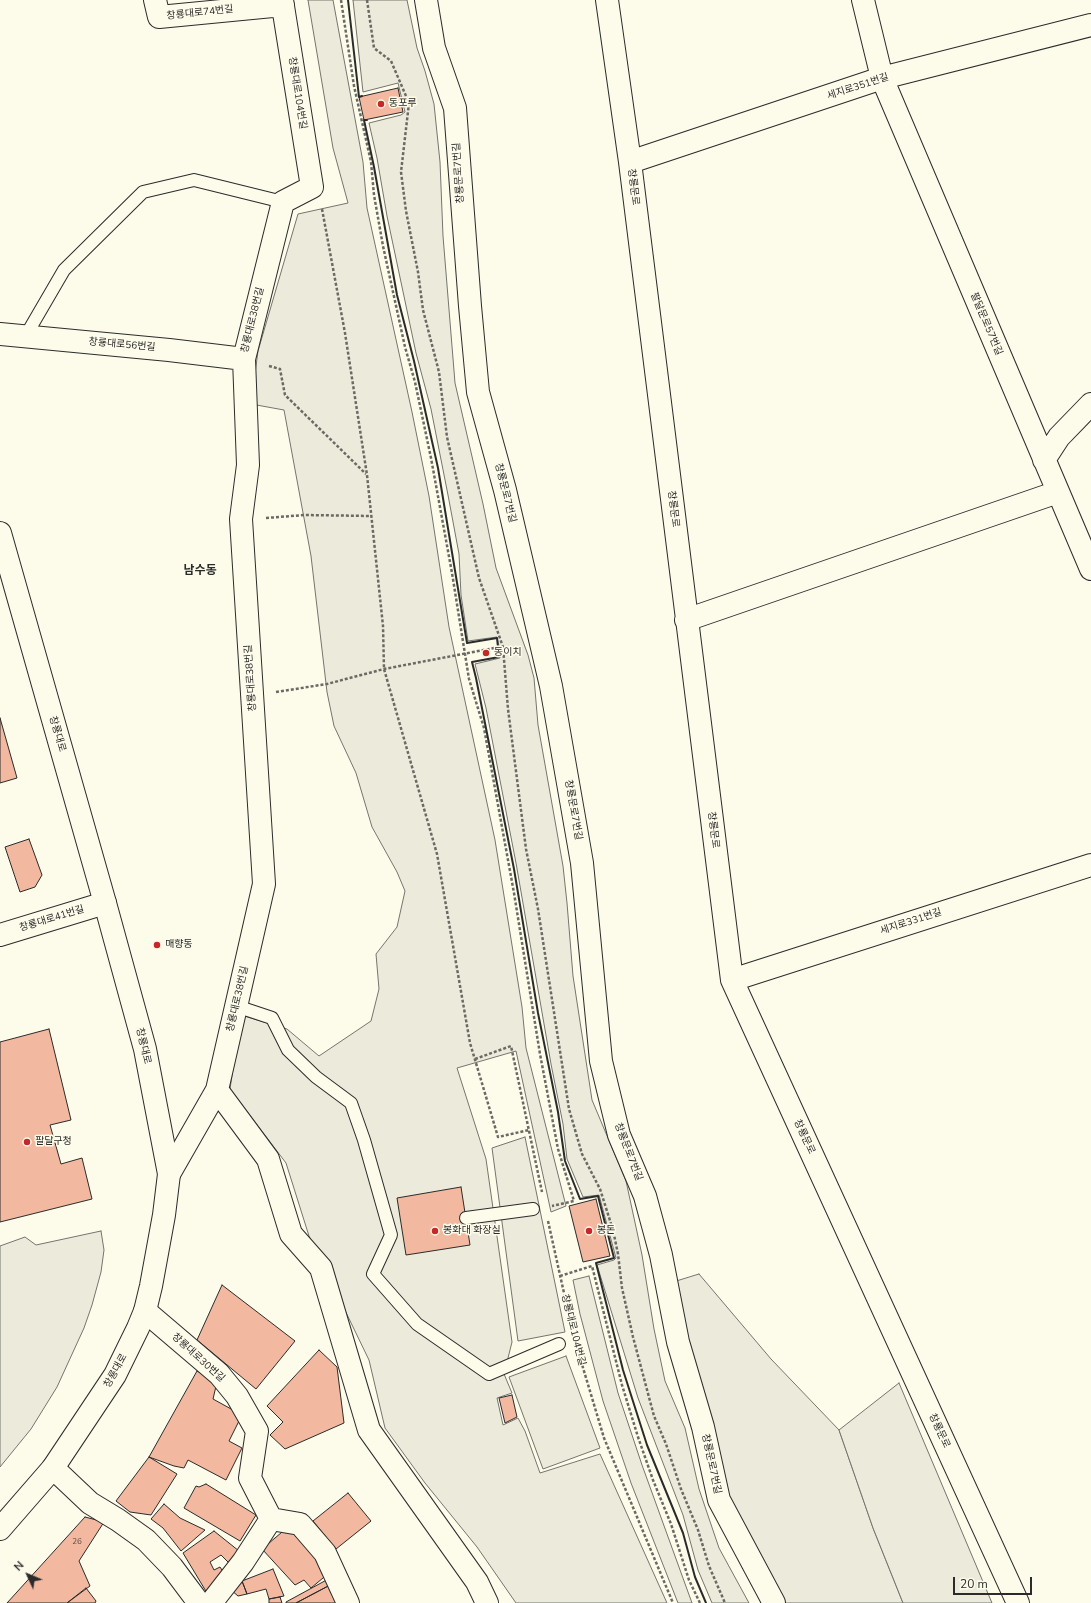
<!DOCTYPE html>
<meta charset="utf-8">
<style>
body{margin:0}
#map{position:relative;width:1091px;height:1603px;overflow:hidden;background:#fdfbea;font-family:"Nunito Sans",sans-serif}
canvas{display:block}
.north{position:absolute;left:8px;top:1555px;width:40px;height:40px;-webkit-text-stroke:3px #fdfbea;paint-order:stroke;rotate:314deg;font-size:11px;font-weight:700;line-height:16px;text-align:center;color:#2b2b2b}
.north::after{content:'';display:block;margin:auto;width:14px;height:18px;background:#2b2b2b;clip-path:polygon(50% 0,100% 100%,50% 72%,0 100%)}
.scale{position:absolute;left:953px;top:1577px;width:79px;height:18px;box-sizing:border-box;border:2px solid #2b2b2b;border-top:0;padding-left:5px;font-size:12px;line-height:14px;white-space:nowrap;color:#2b2b2b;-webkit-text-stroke:3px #fdfbea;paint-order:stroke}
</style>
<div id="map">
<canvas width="1091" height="1603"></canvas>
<div class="north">N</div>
<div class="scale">20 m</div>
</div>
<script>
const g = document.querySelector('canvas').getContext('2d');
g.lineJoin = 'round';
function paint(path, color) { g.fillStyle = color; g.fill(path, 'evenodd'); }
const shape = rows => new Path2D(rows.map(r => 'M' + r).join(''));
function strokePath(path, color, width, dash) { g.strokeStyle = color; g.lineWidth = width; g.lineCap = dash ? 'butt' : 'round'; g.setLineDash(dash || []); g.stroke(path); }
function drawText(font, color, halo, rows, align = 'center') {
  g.font = font + ' "Nunito Sans","Noto Sans KR",sans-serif'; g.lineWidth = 3; g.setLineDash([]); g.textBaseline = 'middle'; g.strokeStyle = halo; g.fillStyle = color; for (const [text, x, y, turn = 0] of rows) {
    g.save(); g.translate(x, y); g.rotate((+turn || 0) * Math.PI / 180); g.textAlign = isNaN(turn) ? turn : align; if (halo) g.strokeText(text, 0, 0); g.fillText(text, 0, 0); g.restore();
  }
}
const green = shape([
 [308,0,333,0,363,162,367,208,412,412,429,496,449,627,495,840,522,1007,526,1048,566,1206,551,1212,516,1051,457,1068,486,1159,512,1342,504,1374,512,1393,497,1398,503,1425,518,1418,525,1431,540,1473,600,1454,667,1603,516,1603,477,1547,425,1483,385,1428,369,1360,309,1236,286,1163,230,1089,241,1015,287,1029,319,1056,371,1021,379,989,376,954,397,927,405,891,397,872,372,827,356,773,334,726,327,692,311,556,284,410,251,404,258,351,298,214,348,203,333,148,308,0],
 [353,0,407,0,417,48,425,71,434,104,440,162,443,236,455,383,483,504,496,568,528,655,534,678,538,725,563,866,567,903,573,976,592,1100,626,1181,642,1255,654,1329,665,1381,685,1428,699,1489,719,1548,749,1603,712,1603,698,1570,683,1515,638,1398,597,1265,614,1260,616,1258,599,1195,583,1197,567,1159,563,1124,551,1064,516,863,486,708,475,664,500,658,499,646,497,637,468,641,461,595,459,554,448,495,431,409,416,353,387,216,377,158,369,123,401,115,405,112,398,83,363,92,353,0],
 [101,1231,104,1250,101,1272,92,1305,84,1328,57,1387,31,1429,0,1467,0,1246,25,1237,36,1245,101,1231],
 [699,1274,771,1359,839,1430,873,1528,903,1603,783,1603,723,1493,673,1282,699,1274],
 [589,1276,618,1393,642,1465,692,1603,678,1603,631,1483,603,1401,580,1314,573,1280,589,1276],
 [566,1356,600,1448,543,1469,509,1377,566,1356]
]);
const parking = shape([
 [525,1137,565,1332,518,1341,492,1148,525,1137],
 [899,1383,992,1603,903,1603,873,1528,839,1430,899,1383]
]);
const building = shape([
 [398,88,403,112,364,120,359,97,398,88],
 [0,718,17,778,0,783,0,718],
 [29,839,42,875,35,887,20,892,5,847,29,839],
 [49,1029,71,1120,50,1125,61,1164,82,1158,92,1199,0,1222,0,1042,49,1029],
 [461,1187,470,1245,406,1255,397,1198,461,1187],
 [596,1199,610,1256,583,1262,569,1206,596,1199],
 [222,1285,295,1341,256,1389,197,1340,222,1285],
 [319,1350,337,1367,344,1423,285,1449,270,1435,283,1422,267,1406,319,1350],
 [197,1371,217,1382,213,1399,242,1415,229,1441,242,1448,226,1480,188,1460,184,1468,174,1466,149,1457,197,1371],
 [512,1395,517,1417,505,1423,499,1398,512,1395],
 [149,1457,177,1474,151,1515,130,1512,116,1501,149,1457],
 [206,1484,256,1515,240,1541,184,1508,196,1486,199,1487,206,1484],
 [348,1493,371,1521,336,1549,313,1521,348,1493],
 [164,1504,180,1518,205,1530,181,1551,163,1528,151,1519,164,1504],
 [85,1517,104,1522,79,1561,90,1586,67,1603,7,1603,85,1517],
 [288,1527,297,1538,300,1537,329,1573,311,1588,304,1580,295,1585,262,1549,288,1527],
 [214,1531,244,1555,232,1566,221,1555,210,1562,214,1570,220,1567,228,1579,207,1593,183,1553,214,1531],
 [273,1569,284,1596,269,1599,266,1589,247,1594,242,1581,273,1569],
 [332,1577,332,1584,296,1603,286,1603,286,1602,332,1577],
 [242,1581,247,1594,238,1596,231,1590,242,1581],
 [332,1584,343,1603,296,1603,332,1584],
 [86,1588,96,1601,95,1603,67,1603,86,1588],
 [280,1597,282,1603,269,1603,269,1599,280,1597]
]);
const path = shape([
 [341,0,354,86,371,162,374,195,383,246,405,347,415,382,431,458,452,573,469,679,484,728,514,893,540,1054,558,1149,574,1201,552,1206],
 [367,0,374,48,391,61,409,103,401,172,406,211,418,272,423,310,439,372,447,437,479,578,503,647,508,709,526,849,538,909,569,1109,582,1154,600,1189,613,1230,618,1254,622,1288,633,1337,654,1416,666,1444,681,1489,698,1530,709,1566,725,1603],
 [322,209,345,333,367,475,383,626,384,669,437,854,470,1043,498,1137,529,1130],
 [269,366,280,369,285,395,366,474],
 [266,518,305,515,371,516],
 [276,692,327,684,384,669,494,648],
 [475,1059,511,1046,542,1192],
 [548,1221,572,1329],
 [560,1276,592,1266,622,1385,638,1437,653,1480,671,1524,689,1580,700,1603],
 [578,1351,604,1438,673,1603]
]);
const service = shape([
 [25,337,64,270,143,192,194,180,283,202],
 [236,1006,272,1018,288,1050,316,1077,351,1103,364,1140,391,1235,373,1274,417,1324,489,1374,559,1344],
 [466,1218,533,1209]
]);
const minor = shape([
 [155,0,159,17,283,5],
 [426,0,434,48,455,108,470,306,478,392,505,490,551,686,582,863,601,1061,619,1135,645,1196,661,1255,678,1342,703,1427,719,1500,774,1603],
 [607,0,630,162,732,980,1018,1603],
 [863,0,882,78,1091,569],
 [630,162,882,78,1091,25],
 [0,334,169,350,244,359],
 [1044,460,1059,437,1091,404],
 [686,620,1058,492],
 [0,935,105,903],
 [732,980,1091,865],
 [217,1090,268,1159,291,1234,321,1268,369,1430,477,1582,487,1603],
 [169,1174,217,1090,264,884,241,519,248,465,244,359,283,202,312,187,282,0],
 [145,1311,219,1374,237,1396,257,1431,250,1478,271,1519,300,1524,325,1553,348,1603],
 [53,1468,90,1503,118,1520,146,1540,172,1567,199,1603],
 [211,1603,243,1562,271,1519]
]);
const tertiary = shape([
 [0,533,105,903,145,1049,169,1174,164,1215,151,1286,145,1311,138,1328,115,1375,53,1468,0,1529]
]);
const wall = shape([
 [348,0,359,97,362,96],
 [367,120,364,120,374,167,397,295,414,361,438,468,467,643,497,638,499,657,472,662,476,678,514,869,538,1013,558,1112,565,1161,580,1199,598,1196,614,1258,596,1263,623,1370,647,1445,683,1533,695,1577,706,1603]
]);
const markers = [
 [381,104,4,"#c62828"],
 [486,653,4,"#c62828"],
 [157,945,4,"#c62828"],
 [27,1142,4,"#c62828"],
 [435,1231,4,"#c62828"],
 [589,1231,4,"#c62828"]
];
const numberNames = [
 ["26",77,1542]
];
const streetNames = [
 ["창룡대로74번길",200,13,-6],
 ["세지로351번길",858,87,-18],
 ["창룡대로104번길",297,93,81],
 ["창룡문로7번길",459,173,-94],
 ["창룡문로",633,187,83],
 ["창룡대로38번길",253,320,-76],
 ["팔달문로57번길",986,324,67],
 ["창룡대로56번길",122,345,5],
 ["창룡문로7번길",505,493,76],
 ["창룡문로",673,509,83],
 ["창룡대로38번길",251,678,-94],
 ["창룡대로",57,734,74],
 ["창룡문로7번길",573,810,80],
 ["창룡문로",713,830,83],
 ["창룡대로41번길",52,919,-17],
 ["세지로331번길",911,922,-18],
 ["창룡대로38번길",238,999,-77],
 ["창룡대로",143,1046,77],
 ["창룡문로",804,1137,65],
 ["창룡문로7번길",628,1152,69],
 ["창룡대로104번길",573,1330,76],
 ["창룡대로30번길",198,1358,42],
 ["창룡대로",116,1371,-61],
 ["창룡문로",939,1431,65],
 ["창룡문로7번길",711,1464,78]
];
const poiNames = [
 ["동포루",389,104],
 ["동이치",494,653],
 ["매향동",165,945],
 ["팔달구청",35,1142],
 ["봉화대 화장실",443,1231],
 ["봉돈",597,1231]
];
const quarterNames = [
 ["남수동",200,571]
];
paint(green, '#ecebdb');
strokePath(green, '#74746e', 1);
paint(parking, '#eceadb');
strokePath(parking, '#74746e', 1);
paint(building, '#f2b8a0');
strokePath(building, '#2b2b2b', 1);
strokePath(service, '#2b2b2b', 14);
strokePath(minor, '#2b2b2b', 24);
strokePath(tertiary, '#2b2b2b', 24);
strokePath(path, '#6a6964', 2.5, [3, 2]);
strokePath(service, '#fdfbea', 12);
strokePath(minor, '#fdfbea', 22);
strokePath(tertiary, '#fdfbea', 22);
strokePath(wall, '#2b2b2b', 2);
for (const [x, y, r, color] of markers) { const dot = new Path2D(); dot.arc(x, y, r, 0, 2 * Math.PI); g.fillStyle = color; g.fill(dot); strokePath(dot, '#fdfbea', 1.5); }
drawText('8px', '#5d4e48', null, numberNames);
drawText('10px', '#2b2b2b', '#fdfbea', streetNames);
drawText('10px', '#2b2b2b', '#fdfbea', poiNames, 'left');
drawText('bold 12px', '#2b2b2b', '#fdfbea', quarterNames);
</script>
